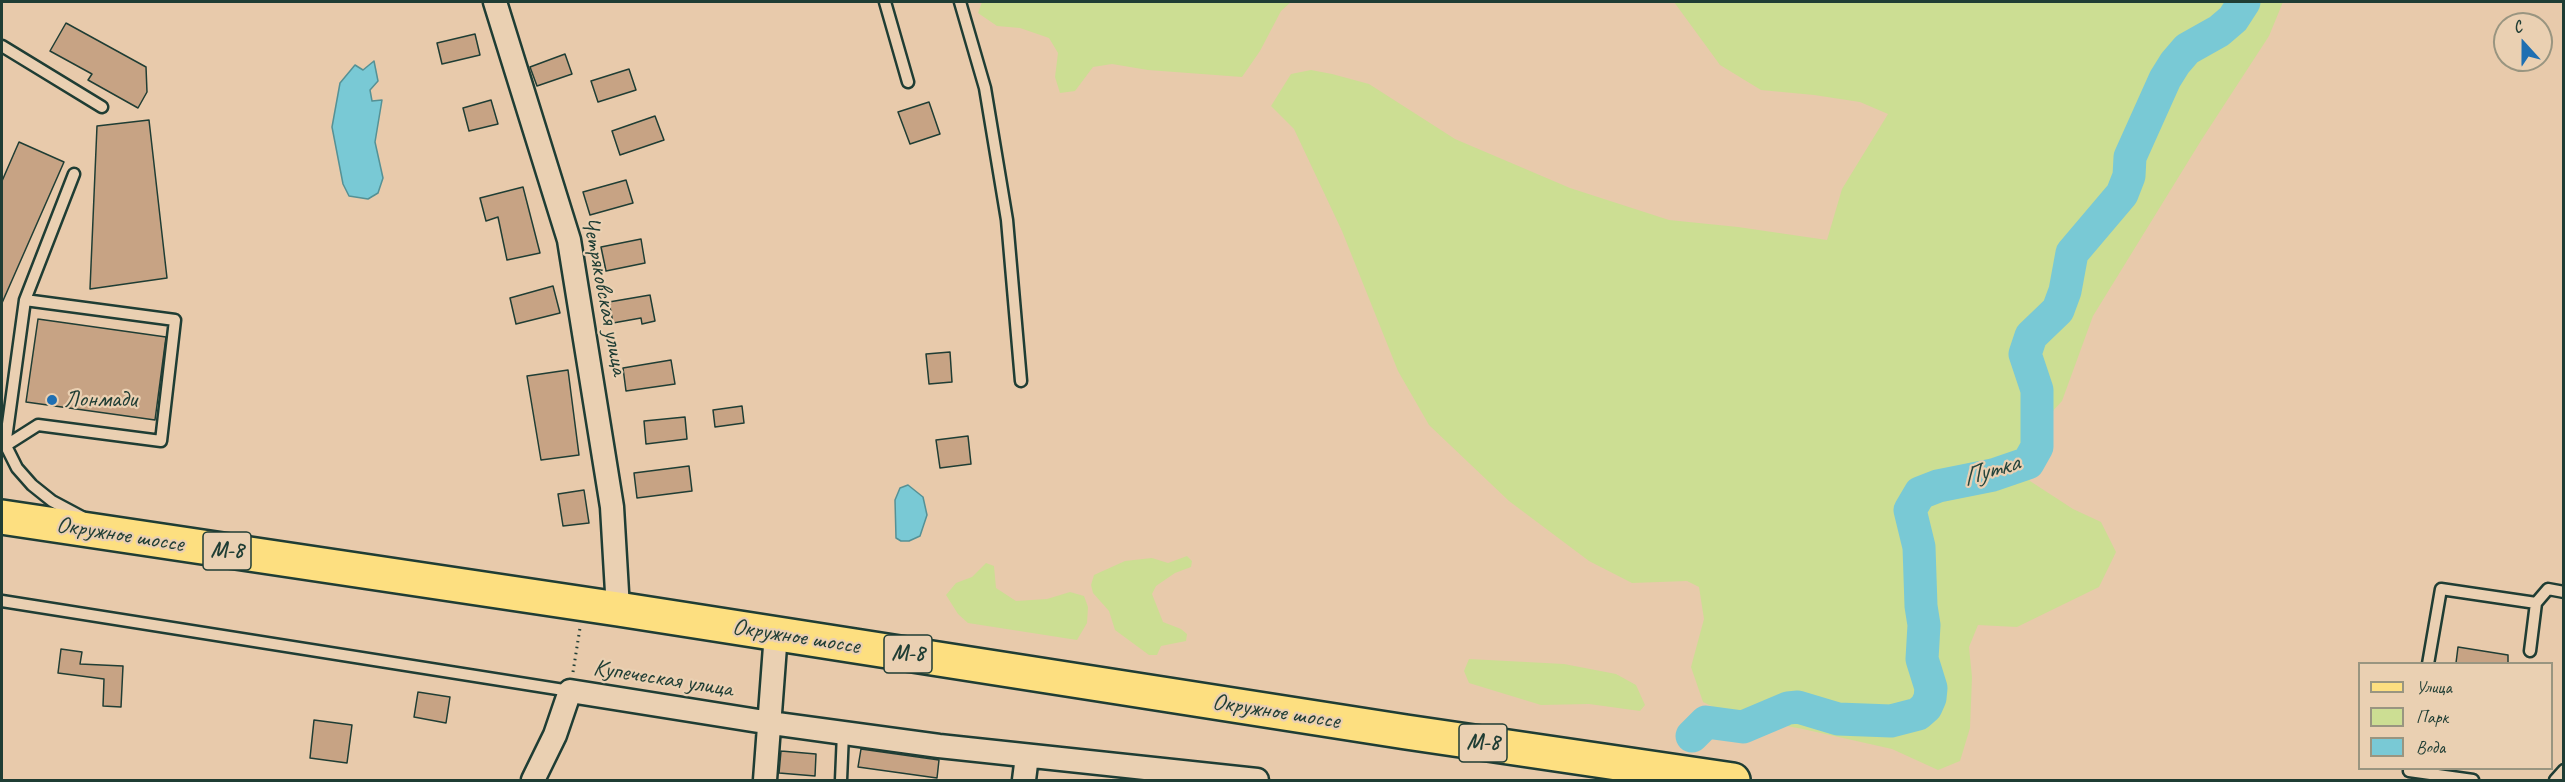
<!DOCTYPE html>
<meta charset="utf-8">
<style>
body{margin:0}
#map{position:relative;width:2565px;height:782px;overflow:hidden;background:#e8caab;font-family:Caveat,sans-serif}
canvas{display:block}
.frame{position:absolute;inset:0;border:3px solid #1f3d34;pointer-events:none}
.legend{position:absolute;left:2358px;top:662px;width:195px;height:108px;box-sizing:border-box;background:#ead0b2;border:2px solid #999580;margin:0;padding:8px 10px;list-style:none;font-size:18px;color:#1f3d34}
.legend li{display:flex;align-items:center;gap:12px;height:30px}
.legend b{width:30px;border:2px solid #999580}
.north{position:absolute;left:2493px;top:12px;width:60px;height:60px;box-sizing:border-box;background:#ead0b2;border:2px solid #999580;border-radius:50%;rotate:339deg;font-size:16px;font-weight:700;line-height:24px;text-align:center;color:#1f3d34}
.north::after{content:'';display:block;margin:auto;width:21px;height:27px;background:#1f6fb2;clip-path:polygon(50% 0,100% 100%,50% 72%,0 100%)}
</style>
<div id="map">
<canvas width="2565" height="782"></canvas>
<div class="frame"></div>
<ul class="legend">
<li><b style="height:8px;background:#fddf80"></b>Улица</li>
<li><b style="height:16px;background:#ccde93"></b>Парк</li>
<li><b style="height:16px;background:#79c9d5"></b>Вода</li>
</ul>
<div class="north">С</div>
</div>
<script>
const g = document.querySelector('canvas').getContext('2d');
g.lineJoin = 'round';
function paint(path, color) { g.fillStyle = color; g.fill(path, 'evenodd'); }
const shape = rows => new Path2D(rows.map(r => 'M' + r).join(''));
function strokePath(path, color, width, dash) { g.strokeStyle = color; g.lineWidth = width; g.lineCap = dash ? 'butt' : 'round'; g.setLineDash(dash || []); g.stroke(path); }
function drawText(font, color, halo, rows, align = 'center') {
  g.font = font + ' Caveat,sans-serif'; g.lineWidth = 4.5; g.setLineDash([]); g.textBaseline = 'middle'; g.strokeStyle = halo; g.fillStyle = color; for (const [text, x, y, turn = 0] of rows) {
    g.save(); g.translate(x, y); g.rotate((+turn || 0) * Math.PI / 180); g.textAlign = isNaN(turn) ? turn : align; if (halo) g.strokeText(text, 0, 0); g.fillText(text, 0, 0); g.restore();
  }
}
const green = shape([
 [982,2,1291,2,1281,11,1260,51,1242,77,1148,70,1112,64,1093,67,1075,91,1060,93,1055,77,1058,53,1049,38,1020,28,997,26,978,13],
 [1674,2,2283,2,2269,36,2202,139,2093,316,2062,401,2021,446,2030,481,2073,509,2101,522,2116,552,2099,587,2017,627,1978,625,1969,647,1972,677,1970,728,1960,761,1938,770,1892,749,1803,729,1732,716,1703,702,1691,667,1704,619,1699,587,1687,581,1632,583,1589,561,1509,501,1429,425,1398,371,1342,231,1294,129,1271,106,1291,74,1311,70,1332,74,1369,84,1455,139,1570,188,1669,220,1738,227,1827,240,1842,189,1888,114,1860,102,1814,95,1761,90,1720,65],
 [1187,556,1192,561,1191,567,1175,573,1156,586,1152,594,1163,622,1181,629,1187,634,1186,641,1161,646,1157,655,1149,655,1115,630,1109,611,1093,593,1091,585,1094,575,1125,561,1152,558,1168,563],
 [986,563,994,566,996,588,1016,601,1047,599,1070,592,1084,596,1088,607,1087,623,1077,640,968,623,958,614,946,595,956,583,972,577],
 [1469,659,1564,664,1616,674,1636,685,1645,705,1640,711,1589,704,1541,705,1469,683,1464,671]
]);
const water = shape([
 [374,61,378,81,370,90,372,101,382,100,375,142,383,178,378,193,368,199,349,196,343,184,332,127,340,83,355,65,363,70,374,61],
 [908,485,923,497,927,515,920,536,909,541,901,541,896,538,895,500,900,488,908,485]
]);
const river = shape([
 [1692,736,1706,722,1743,727,1788,708,1798,707,1838,719,1891,721,1918,714,1926,707,1930,698,1931,688,1922,659,1924,625,1921,606,1919,547,1910,510,1920,493,1938,486,1993,475,2028,463,2037,447,2037,390,2025,354,2031,336,2058,310,2065,291,2072,253,2122,194,2129,176,2130,157,2165,79,2175,63,2187,49,2219,31,2233,19,2244,2]
]);
const building = shape([
 [66,23,146,67,147,92,138,108,88,80,92,74,50,51,66,23],
 [475,34,480,55,442,64,437,43,475,34],
 [565,54,572,74,537,86,530,67,565,54],
 [629,69,636,90,598,102,591,81,629,69],
 [491,100,498,124,469,131,463,108,491,100],
 [929,102,940,134,910,144,898,112,929,102],
 [655,116,664,140,620,155,612,131,655,116],
 [149,120,167,278,90,289,97,126,149,120],
 [19,142,64,162,2,303,2,181,19,142],
 [626,180,633,203,590,215,583,192,626,180],
 [523,187,540,253,507,260,498,217,486,221,480,198,523,187],
 [641,239,645,263,606,271,601,247,641,239],
 [553,286,560,313,516,324,510,298,553,286],
 [650,295,655,321,642,324,641,318,613,323,609,302,650,295],
 [38,319,166,337,155,420,26,402,38,319],
 [950,352,952,382,929,384,926,354,950,352],
 [671,360,675,384,626,391,623,368,671,360],
 [568,370,579,455,541,460,527,376,568,370],
 [742,406,744,423,715,427,713,410,742,406],
 [685,417,687,439,646,444,644,421,685,417],
 [968,436,971,464,940,468,936,440,968,436],
 [689,466,692,491,637,498,634,473,689,466],
 [584,490,589,523,563,526,558,494,584,490],
 [2458,647,2508,655,2508,663,2456,663,2458,647],
 [61,649,82,652,80,664,123,666,121,707,103,706,104,679,58,673,61,649],
 [418,692,450,697,446,723,414,717,418,692],
 [314,720,352,725,347,763,310,758,314,720],
 [861,749,939,760,937,778,858,767,861,749],
 [781,751,816,754,815,776,779,773,781,751]
]);
const path = shape([
 [573,672,580,628]
]);
const service = shape([
 [885,2,908,82],
 [960,2,985,88,1007,220,1021,381],
 [2,46,102,107],
 [25,300,175,320,161,441,38,425,5,446,25,300],
 [25,300,74,174],
 [3,440,17,468,32,485,52,501,82,517],
 [2,601,570,691],
 [2536,603,2548,589,2564,592],
 [2428,664,2441,589,2536,603,2530,651],
 [2410,768,2409,771,2473,780],
 [841,780,843,733],
 [2555,780,2564,770]
]);
const minor = shape([
 [495,2,569,240,612,507,618,609],
 [533,780,555,735,570,691,771,723,939,746,1257,780],
 [765,780,776,633],
 [1024,780,1027,756]
]);
const primary = shape([
 [2,517,618,609,1406,732,1733,780]
]);
const markers = [
 [52,400,6,"#1f6fb2"]
];
const shields = [
 [227,551,48],
 [908,654,48],
 [1483,743,48]
];
const shieldNames = [
 ["М-8",227,551],
 ["М-8",908,654],
 ["М-8",1483,743]
];
const streetNames = [
 ["Четряковская улица",604,296,79],
 ["Окружное шоссе",120,535,9],
 ["Окружное шоссе",796,637,9],
 ["Купеческая улица",663,679,9],
 ["Окружное шоссе",1276,712,9]
];
const poiNames = [
 ["Лонмади",64,400]
];
const waterNames = [
 ["Путка",1991,471,-17]
];
paint(green, '#ccde93');
paint(water, '#79c9d5');
strokePath(water, '#559195', 1.5);
strokePath(river, '#79c9d5', 33);
paint(building, '#c7a384');
strokePath(building, '#1f3d34', 1.5);
strokePath(service, '#1f3d34', 15);
strokePath(minor, '#1f3d34', 27);
strokePath(primary, '#1f3d34', 38);
strokePath(path, '#1f3d34', 3, [1.5, 4.5]);
strokePath(service, '#ead0b2', 10);
strokePath(minor, '#ead0b2', 22);
strokePath(primary, '#fddf80', 33);
for (const [x, y, r, color] of markers) { const dot = new Path2D(); dot.arc(x, y, r, 0, 2 * Math.PI); g.fillStyle = color; g.fill(dot); strokePath(dot, '#ead0b2', 2); }
for (const [x, y, w] of shields) { const box = new Path2D(); box.roundRect(x - w / 2, y - 19, w, 38, 4.5); g.fillStyle = '#ead0b2'; g.fill(box); strokePath(box, '#1f3d34', 1.5); }
drawText('bold 22px', '#1f3d34', null, shieldNames);
drawText('24px', '#1f3d34', '#ead0b2', streetNames);
drawText('24px', '#1f3d34', '#ead0b2', poiNames, 'left');
drawText('italic 26px', '#24443c', '#ead0b2', waterNames);
</script>
